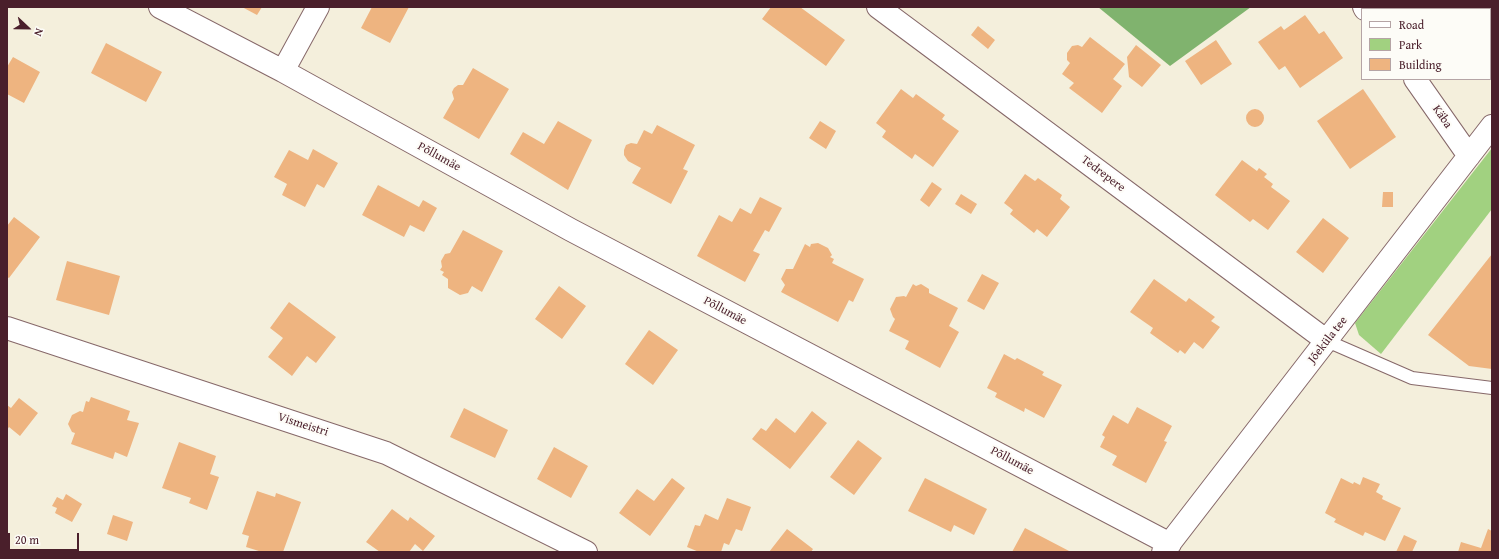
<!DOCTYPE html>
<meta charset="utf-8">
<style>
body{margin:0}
#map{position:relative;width:1499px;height:559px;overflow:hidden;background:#f4efdc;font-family:"Gentium Book Plus",serif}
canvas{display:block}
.frame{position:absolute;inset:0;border:8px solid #4a1f2b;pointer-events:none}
.legend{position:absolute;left:1361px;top:8px;width:130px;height:72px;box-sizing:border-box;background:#fdfcf7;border:1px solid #b5a4a5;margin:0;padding:5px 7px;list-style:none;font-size:12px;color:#4a1f2b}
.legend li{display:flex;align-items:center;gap:8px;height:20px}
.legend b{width:20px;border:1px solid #b5a4a5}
.north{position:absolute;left:8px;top:8px;width:40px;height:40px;-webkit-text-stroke:3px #fdfcf7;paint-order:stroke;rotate:112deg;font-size:11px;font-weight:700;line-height:16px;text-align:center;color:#4a1f2b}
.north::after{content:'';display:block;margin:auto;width:14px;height:18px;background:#4a1f2b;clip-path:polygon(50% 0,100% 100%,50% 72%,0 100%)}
.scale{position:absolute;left:8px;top:533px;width:71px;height:18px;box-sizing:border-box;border:2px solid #4a1f2b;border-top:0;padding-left:5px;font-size:12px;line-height:14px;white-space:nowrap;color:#4a1f2b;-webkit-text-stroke:3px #fdfcf7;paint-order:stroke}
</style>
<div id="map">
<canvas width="1499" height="559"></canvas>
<div class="frame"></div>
<ul class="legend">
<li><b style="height:5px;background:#fff"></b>Road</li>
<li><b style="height:11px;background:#a1d180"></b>Park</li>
<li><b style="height:11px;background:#eeb480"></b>Building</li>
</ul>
<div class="north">N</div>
<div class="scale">20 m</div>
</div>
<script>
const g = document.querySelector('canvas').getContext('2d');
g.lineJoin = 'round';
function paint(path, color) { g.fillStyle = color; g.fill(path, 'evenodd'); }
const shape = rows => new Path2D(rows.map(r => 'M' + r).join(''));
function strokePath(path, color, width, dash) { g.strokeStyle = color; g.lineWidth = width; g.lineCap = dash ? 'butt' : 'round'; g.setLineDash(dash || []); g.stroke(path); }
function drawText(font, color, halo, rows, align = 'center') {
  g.font = font + ' "Gentium Book Plus",serif'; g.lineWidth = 4; g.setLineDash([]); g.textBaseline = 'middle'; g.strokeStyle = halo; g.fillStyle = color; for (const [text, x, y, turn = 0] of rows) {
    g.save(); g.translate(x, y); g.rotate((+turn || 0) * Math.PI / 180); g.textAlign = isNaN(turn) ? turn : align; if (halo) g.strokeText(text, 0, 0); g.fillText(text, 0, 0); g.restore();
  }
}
const green = shape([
 [1492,148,1492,209,1381,354,1359,335,1355,323]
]);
const forest = shape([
 [1098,7,1251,7,1170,66]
]);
const building = shape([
 [242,7,262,7,257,15],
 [372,7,396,8,409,7,390,43,361,28],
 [771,7,800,7,845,40,826,66,762,19],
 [1480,7,1492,7,1492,40,1490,41,1490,9,1477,9],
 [1305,15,1319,34,1324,31,1343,58,1300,88,1285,66,1279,70,1258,42,1281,26,1284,30],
 [978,26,995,40,988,49,971,35],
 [1090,37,1125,64,1113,79,1122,86,1102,113,1069,88,1074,83,1062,74,1070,63,1067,60,1067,53,1072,46,1078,45,1082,47],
 [1216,40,1232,64,1201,85,1185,61],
 [106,43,162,72,146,102,91,73],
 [1136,45,1161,65,1142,87,1129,77,1127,57],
 [13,57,40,72,24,103,7,94,7,67],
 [473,68,509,89,479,139,443,118,454,99,452,92,454,88,458,85,463,85],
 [901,89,913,98,916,94,945,115,942,119,959,131,933,167,915,154,912,159,882,137,886,131,876,123],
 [1363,89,1396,137,1350,169,1317,121],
 '1246 118a9 9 0 1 1 18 0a9 9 0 1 1-18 0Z',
 [558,121,592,140,568,190,510,154,523,132,544,144],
 [820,121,836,131,826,149,809,138],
 [657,125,695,145,683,169,688,171,671,204,632,183,641,168,628,161,624,155,624,150,626,145,631,143,637,144,644,130,652,134],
 [313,149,338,163,324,188,317,184,305,207,282,195,287,184,274,177,289,150,308,160],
 [1242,160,1257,171,1259,168,1267,174,1264,177,1273,184,1271,187,1290,201,1268,230,1253,219,1250,222,1215,195],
 [1025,174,1035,181,1038,178,1062,195,1060,199,1070,207,1047,237,1037,229,1034,233,1010,214,1013,210,1004,203],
 [932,182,942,189,929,207,920,200],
 [378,185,419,207,423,200,437,208,424,232,410,225,404,237,362,215],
 [1383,192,1393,192,1393,207,1382,207],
 [961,194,977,204,971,214,955,204],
 [760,197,782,208,769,232,765,230,753,251,760,254,745,282,697,256,719,215,732,222,740,208,751,214],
 [14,217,40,237,9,278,7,277,7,226],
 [1323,218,1349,238,1323,273,1296,252],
 [463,230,503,251,482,292,472,286,468,293,460,295,448,288,448,279,442,275,444,272,440,270,442,267,441,261,445,254,450,253],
 [818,243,828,248,832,255,830,257,834,259,832,263,864,279,853,302,849,300,838,322,781,292,785,285,781,279,786,269,793,269,805,244,810,247,811,244],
 [1492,254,1492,369,1469,366,1428,335],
 [67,261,120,276,109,315,56,300],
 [982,274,999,283,984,310,967,301],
 [1154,279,1186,302,1189,298,1215,317,1211,321,1220,327,1203,349,1194,342,1185,354,1180,350,1178,353,1150,333,1153,328,1130,312],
 [913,284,916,286,921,284,929,289,929,293,958,308,949,326,959,332,940,368,905,349,909,341,889,331,895,319,893,317,890,309,896,297,904,296,906,297],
 [559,286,586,306,562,339,535,319],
 [289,302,336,337,316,363,307,356,292,376,268,357,283,338,270,328],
 [649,330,678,350,653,385,625,364],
 [1004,354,1015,360,1017,358,1044,372,1042,375,1062,385,1044,418,1025,408,1024,412,995,397,997,393,987,388],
 [91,397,130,411,127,420,139,423,127,457,115,452,113,459,71,444,75,433,72,432,68,424,72,415,80,411,83,412,86,401,89,402],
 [19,398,38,413,20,436,9,427,7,430,7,405,11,408],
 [1137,407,1172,426,1164,441,1167,442,1146,483,1112,465,1117,456,1100,447,1105,437,1102,435,1113,415,1128,424],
 [464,408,508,430,495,458,450,437],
 [812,411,827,423,790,469,752,439,761,428,766,431,776,418,795,433],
 [858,440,882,458,854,495,830,477],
 [179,442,216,456,210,474,219,477,207,510,189,503,191,498,162,488],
 [554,447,588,466,571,498,537,479],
 [1363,477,1380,484,1376,492,1383,496,1382,499,1401,508,1385,541,1365,532,1363,536,1334,522,1336,519,1325,513,1341,478,1353,484,1354,482,1360,485],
 [672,478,685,488,650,536,619,513,637,489,654,501],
 [925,478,987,509,974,535,954,525,951,532,908,511],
 [257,491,275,497,276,493,301,502,283,552,262,552,246,547,249,536,242,534],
 [66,494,82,504,72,522,55,513,57,508,52,506,57,497,63,500],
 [727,498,751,507,742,531,736,529,729,545,724,543,721,552,699,552,687,547,695,525,700,526,705,514,718,520],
 [392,509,408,521,410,517,435,536,423,551,415,544,409,552,380,552,366,542],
 [113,515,133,522,127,541,107,534],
 [1025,528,1071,552,1012,552],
 [787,529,813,549,811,552,769,552],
 [1488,529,1492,531,1492,552,1458,552,1461,542,1481,548],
 [1404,535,1417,541,1412,552,1396,552]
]);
const service = shape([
 [1327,341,1412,378,1492,388]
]);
const minor = shape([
 [160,7,283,71,571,230,1170,544],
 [878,7,1327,341],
 [1364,7,1365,9],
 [283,71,318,7],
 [1415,79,1469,156],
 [7,328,386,453,586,552],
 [1163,552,1492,126]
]);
const streetNames = [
 ["Käba",1442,117,55],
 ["Põllumäe",439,157,29],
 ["Tedrepere",1103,174,37],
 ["Põllumäe",725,311,28],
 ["Jõeküla tee",1328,340,-52],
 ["Vismeistri",303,425,18],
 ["Põllumäe",1012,461,28]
];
paint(green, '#a1d180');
paint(forest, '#80b36e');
paint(building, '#eeb480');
strokePath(service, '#866869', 14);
strokePath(minor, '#866869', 24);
strokePath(service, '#fff', 12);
strokePath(minor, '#fff', 22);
drawText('12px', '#4a1f2b', '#fdfcf7', streetNames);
</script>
